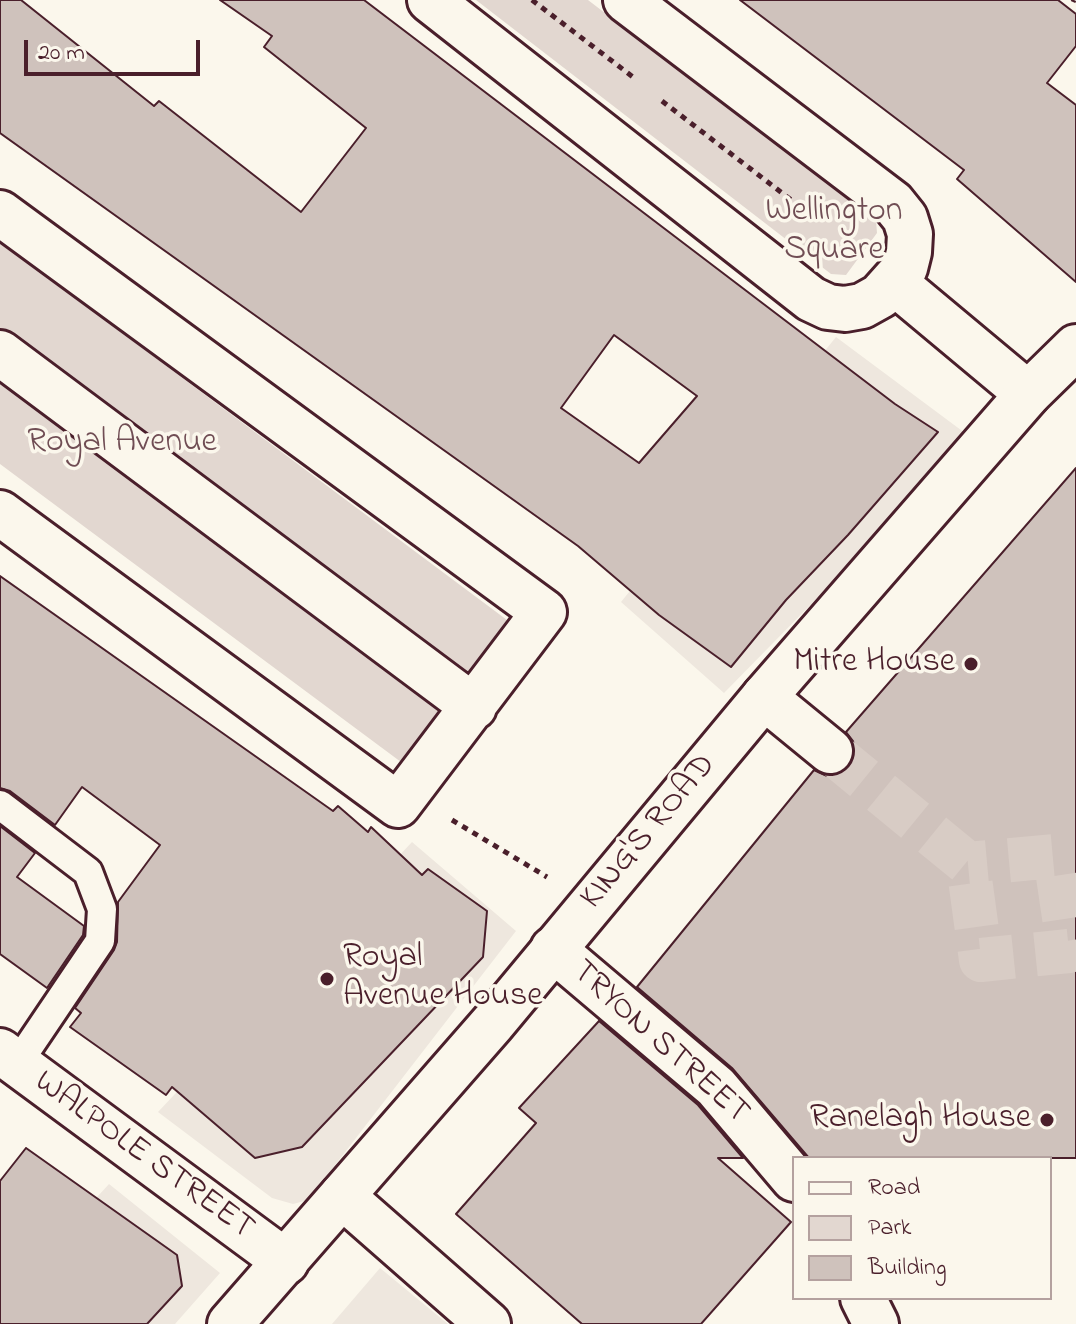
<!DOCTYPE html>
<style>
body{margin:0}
#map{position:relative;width:1076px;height:1324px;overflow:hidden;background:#fbf7ec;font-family:"Indie Flower",sans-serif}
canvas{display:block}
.legend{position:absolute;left:792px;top:1156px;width:260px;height:144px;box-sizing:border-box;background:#fbf7ec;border:2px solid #b4a19f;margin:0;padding:10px 14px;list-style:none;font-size:24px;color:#4a1f2b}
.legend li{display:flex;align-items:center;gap:16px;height:40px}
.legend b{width:40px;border:2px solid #b4a19f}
.scale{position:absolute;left:24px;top:40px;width:176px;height:36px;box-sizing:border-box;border:4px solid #4a1f2b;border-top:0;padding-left:10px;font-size:24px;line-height:28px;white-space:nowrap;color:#4a1f2b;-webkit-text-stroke:6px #fbf7ec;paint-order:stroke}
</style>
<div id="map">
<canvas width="1076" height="1324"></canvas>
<ul class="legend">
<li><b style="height:10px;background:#fbf7ec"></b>Road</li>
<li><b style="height:22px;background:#e2d7d0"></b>Park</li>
<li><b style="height:22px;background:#cfc2bc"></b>Building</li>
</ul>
<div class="scale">20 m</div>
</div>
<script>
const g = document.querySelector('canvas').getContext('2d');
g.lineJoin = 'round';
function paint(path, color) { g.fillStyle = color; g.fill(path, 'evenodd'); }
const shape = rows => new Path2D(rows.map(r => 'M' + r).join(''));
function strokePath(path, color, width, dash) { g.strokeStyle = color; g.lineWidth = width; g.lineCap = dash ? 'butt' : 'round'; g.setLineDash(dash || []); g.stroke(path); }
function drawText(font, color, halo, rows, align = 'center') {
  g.font = font + ' "Indie Flower",sans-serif'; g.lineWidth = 7; g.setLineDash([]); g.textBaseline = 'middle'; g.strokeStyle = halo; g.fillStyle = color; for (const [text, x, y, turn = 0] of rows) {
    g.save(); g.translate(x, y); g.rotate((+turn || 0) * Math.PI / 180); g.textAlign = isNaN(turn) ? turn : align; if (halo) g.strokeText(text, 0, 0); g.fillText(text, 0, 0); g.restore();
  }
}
const built = shape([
 [836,337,973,439,724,693,621,602],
 [412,842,516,931,308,1200,293,1204,272,1198,158,1112],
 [109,1184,220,1273,175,1324,0,1324,0,1303],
 [380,1268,448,1324,332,1324]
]);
const green = shape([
 [476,0,588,0,876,221,877,233,846,275,831,274],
 [0,242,507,620,401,762,0,464]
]);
const building = shape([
 [0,0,21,0,154,106,159,101,301,212,366,128,264,47,272,36,220,0,364,0,895,404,938,432,848,535,786,600,731,667,659,615,578,546,0,133,0,0],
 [614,335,697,396,639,463,561,408,614,335],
 [740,0,1058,0,1076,14,1076,46,1047,83,1076,105,1076,282,957,179,964,170,740,0],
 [1076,468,1076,1158,809,1158,732,1068,637,987,814,770,827,776,840,774,849,767,855,754,853,741,846,732,1076,468],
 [0,576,333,811,338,806,368,832,371,827,422,875,428,869,487,911,483,957,302,1147,255,1158,172,1087,166,1095,70,1027,81,1013,75,1008,114,950,117,942,118,902,160,845,82,787,55,825,10,791,0,788,0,576],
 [0,826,35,853,17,877,84,926,83,935,47,988,0,954,0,826],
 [599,1021,698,1105,743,1158,718,1158,791,1222,701,1324,582,1324,456,1214,536,1123,519,1108,599,1021],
 [26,1148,177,1255,182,1286,147,1324,0,1324,0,1181,26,1148]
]);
const streetTunnel = shape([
 [830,751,968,864,981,960,1069,951,1055,856,968,864]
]);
const path = shape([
 [532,0,633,77],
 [1073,2,1074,0],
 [662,101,816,219],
 [452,820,547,877]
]);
const lane = shape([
 [0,805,88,872,102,909,100,941,17,1064]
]);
const street = shape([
 [430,0,811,299,828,307,845,309,862,306,880,296,905,268,909,252,910,234,905,218,893,203,626,0],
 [0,213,544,612,398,805,0,513],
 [895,283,1028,394],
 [0,353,474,707],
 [764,697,830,751],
 [553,949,716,1087,794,1179],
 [0,1051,286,1262],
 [863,1298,876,1324]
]);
const secondary = shape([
 [342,1196,488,1324]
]);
const primary = shape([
 [230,1324,493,1023,764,697,1028,394,1076,347]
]);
const markers = [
 [971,664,8,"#4a1f2b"],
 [327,979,8,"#4a1f2b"],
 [1047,1120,8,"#4a1f2b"]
];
const parkNames = [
 ["Wellington",834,213],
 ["Square",834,252],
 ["Royal Avenue",122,444]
];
const poiNames = [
 ["Mitre House",955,664],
 ["Royal",343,959,"left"],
 ["Avenue House",343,998,"left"],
 ["Ranelagh House",1031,1120]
];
const streetNames = [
 ["KING'S ROAD",650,833,-50],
 ["TRYON STREET",659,1044,42],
 ["WALPOLE STREET",143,1157,36]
];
paint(built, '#eee7de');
paint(green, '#e2d7d0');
paint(building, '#cfc2bc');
strokePath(building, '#4a1f2b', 2);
strokePath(streetTunnel, '#d8ccc5', 44, [44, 22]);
strokePath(lane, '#4a1f2b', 34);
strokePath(street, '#4a1f2b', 50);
strokePath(secondary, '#4a1f2b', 50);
strokePath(primary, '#4a1f2b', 50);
strokePath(path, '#4a1f2b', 5, [6, 6]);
strokePath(lane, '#fbf7ec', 28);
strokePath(street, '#fbf7ec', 44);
strokePath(secondary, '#fbf7ec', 44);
strokePath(primary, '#fbf7ec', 44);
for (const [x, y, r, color] of markers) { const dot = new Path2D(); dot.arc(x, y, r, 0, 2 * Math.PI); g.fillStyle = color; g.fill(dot); strokePath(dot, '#fbf7ec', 3); }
drawText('34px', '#704d54', '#fbf7ec', parkNames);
drawText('34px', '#4a1f2b', '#fbf7ec', poiNames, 'right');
drawText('34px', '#4a1f2b', '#fbf7ec', streetNames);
</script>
